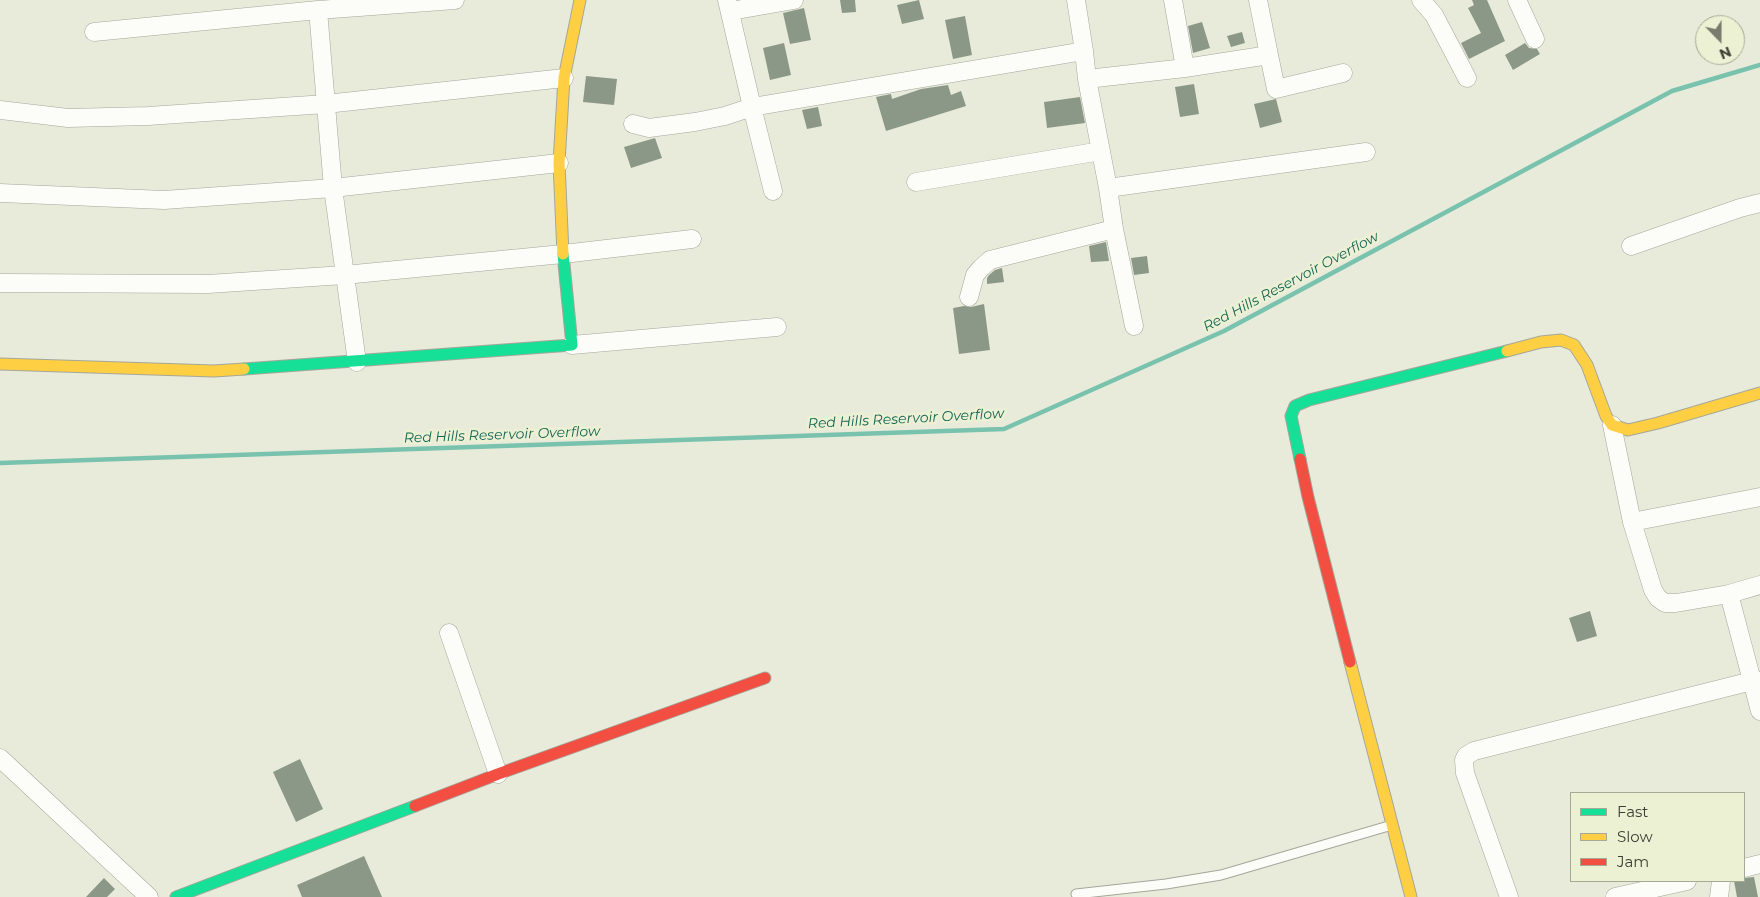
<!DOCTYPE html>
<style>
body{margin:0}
#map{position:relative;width:1760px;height:897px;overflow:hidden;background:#e8ebda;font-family:Montserrat,sans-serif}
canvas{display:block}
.legend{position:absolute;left:1570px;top:792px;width:175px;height:90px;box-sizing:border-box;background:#ecf1d4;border:1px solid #a6a994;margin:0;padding:6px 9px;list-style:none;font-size:15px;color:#3c3e33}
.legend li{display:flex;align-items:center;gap:10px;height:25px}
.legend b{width:25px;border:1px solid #a6a994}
.north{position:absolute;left:1695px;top:15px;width:50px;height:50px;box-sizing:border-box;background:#ecf1d4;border:1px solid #a6a994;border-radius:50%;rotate:158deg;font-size:14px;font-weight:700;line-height:20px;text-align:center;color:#3c3e33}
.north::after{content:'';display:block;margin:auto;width:18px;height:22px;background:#787b6d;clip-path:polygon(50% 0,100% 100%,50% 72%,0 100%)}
</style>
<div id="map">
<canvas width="1760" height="897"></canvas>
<ul class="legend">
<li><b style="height:6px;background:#16e098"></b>Fast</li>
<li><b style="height:6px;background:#ffcf43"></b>Slow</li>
<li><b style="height:6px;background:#f24e42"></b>Jam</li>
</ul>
<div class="north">N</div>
</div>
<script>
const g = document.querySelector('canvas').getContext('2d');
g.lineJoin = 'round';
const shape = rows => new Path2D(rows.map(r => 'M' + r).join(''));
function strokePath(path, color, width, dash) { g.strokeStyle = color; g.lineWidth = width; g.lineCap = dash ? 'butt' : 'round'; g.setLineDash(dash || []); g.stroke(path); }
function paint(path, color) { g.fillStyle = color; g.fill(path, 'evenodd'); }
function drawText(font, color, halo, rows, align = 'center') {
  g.font = font + ' Montserrat,sans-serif'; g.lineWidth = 5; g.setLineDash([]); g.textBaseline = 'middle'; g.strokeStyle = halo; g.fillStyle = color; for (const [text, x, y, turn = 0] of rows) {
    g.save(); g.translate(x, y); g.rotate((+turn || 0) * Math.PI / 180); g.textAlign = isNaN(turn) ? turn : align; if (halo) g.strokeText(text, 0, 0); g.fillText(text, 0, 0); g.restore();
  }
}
const stream = shape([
 [0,463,1004,429,1224,331,1672,91,1760,65]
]);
const building = shape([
 [840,0,855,0,856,12,842,13],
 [919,0,924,19,902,24,897,5],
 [1472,0,1487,0,1505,41,1469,59,1461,43,1481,33,1468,8,1474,5],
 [804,8,811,40,790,44,783,13],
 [965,16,972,55,953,59,945,20],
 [1202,22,1210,48,1193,53,1188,26],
 [1242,32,1245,43,1231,47,1227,36],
 [784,43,791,75,770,80,763,48],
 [1525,43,1529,48,1537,49,1540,54,1513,70,1505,55],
 [586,76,617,79,614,105,583,102],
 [1194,84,1199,114,1180,117,1175,87],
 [948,85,951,95,961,91,966,106,886,131,876,97,891,94,892,99,921,89],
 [1080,97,1085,123,1047,128,1044,102],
 [1276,99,1282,122,1260,128,1254,104],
 [818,107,822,126,807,129,802,110],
 [655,138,662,158,631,168,624,147],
 [1106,242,1109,261,1091,262,1089,246],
 [1147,256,1149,273,1134,275,1131,258],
 [1002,268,1004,282,987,284,987,278,989,275,995,270],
 [984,304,990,350,959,354,953,308,964,306,971,307],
 [1590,611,1597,636,1577,642,1569,618],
 [300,759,323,809,296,822,273,772],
 [364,856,382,897,302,897,297,885],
 [1754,877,1758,897,1737,897,1734,881,1744,881,1744,878],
 [104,878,115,889,107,897,86,897]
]);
const lane = shape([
 [1076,894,1166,884,1221,875,1392,825]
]);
const street = shape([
 [727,0,752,107,1084,51,1076,0],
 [1173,0,1185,68],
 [1421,0,1434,15,1467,78],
 [1517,0,1535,39],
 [318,10,333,188,357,362],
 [731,11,794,0],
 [94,32,318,10,455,0],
 [1084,51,1087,79,1108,188,1114,229,1134,326],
 [1269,55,1276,89,1343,73],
 [1087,79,1185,68,1269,55,1258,0],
 [0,110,68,118,148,116,326,104,564,78],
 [633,124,649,128,695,122,725,116,752,107,773,191],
 [916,182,1101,151],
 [1108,188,1366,152],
 [0,193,164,200,333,188,559,163],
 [1631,246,1740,208,1760,203],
 [0,283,208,284,344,275,563,254,692,239],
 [969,297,975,275,981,268,990,260,1114,229],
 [572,345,777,327],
 [1612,425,1632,522,1760,497],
 [1632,522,1653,590,1658,598,1665,603,1676,603,1729,594,1760,585],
 [1729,594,1760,711],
 [449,633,498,774],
 [0,758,149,897],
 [1744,868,1760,864],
 [1509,897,1465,773,1464,760,1466,756,1474,751,1752,681,1760,681],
 [1615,897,1687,881],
 [1719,897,1721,881]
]);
const fast = shape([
 [244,369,572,345,563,254],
 [1300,459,1291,416,1295,406,1309,400,1507,351],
 [176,897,415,806]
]);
const slow = shape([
 [563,254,559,163,564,78,580,0],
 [1507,351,1541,342,1561,340,1574,345,1587,365,1606,416,1612,425,1628,430,1658,423,1760,393],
 [0,364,214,371,244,369],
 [1350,662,1411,897]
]);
const jam = shape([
 [1300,459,1308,497,1350,662],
 [415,806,498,774,765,678]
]);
const waterNames = [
 ["Red Hills Reservoir Overflow",1291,282,-28],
 ["Red Hills Reservoir Overflow",906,419,-3],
 ["Red Hills Reservoir Overflow",502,435,-2]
];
strokePath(stream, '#79c2ad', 4.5);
paint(building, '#8c9887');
strokePath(lane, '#a4a79a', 11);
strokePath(street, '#a4a79a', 19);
strokePath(fast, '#a4a79a', 13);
strokePath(slow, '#a4a79a', 13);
strokePath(jam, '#a4a79a', 13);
strokePath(lane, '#fcfcf9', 9);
strokePath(street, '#fcfcf9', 18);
strokePath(fast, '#16e098', 11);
strokePath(slow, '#ffcf43', 11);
strokePath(jam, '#f24e42', 11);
drawText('italic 14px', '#146556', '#ecf1d4', waterNames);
</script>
